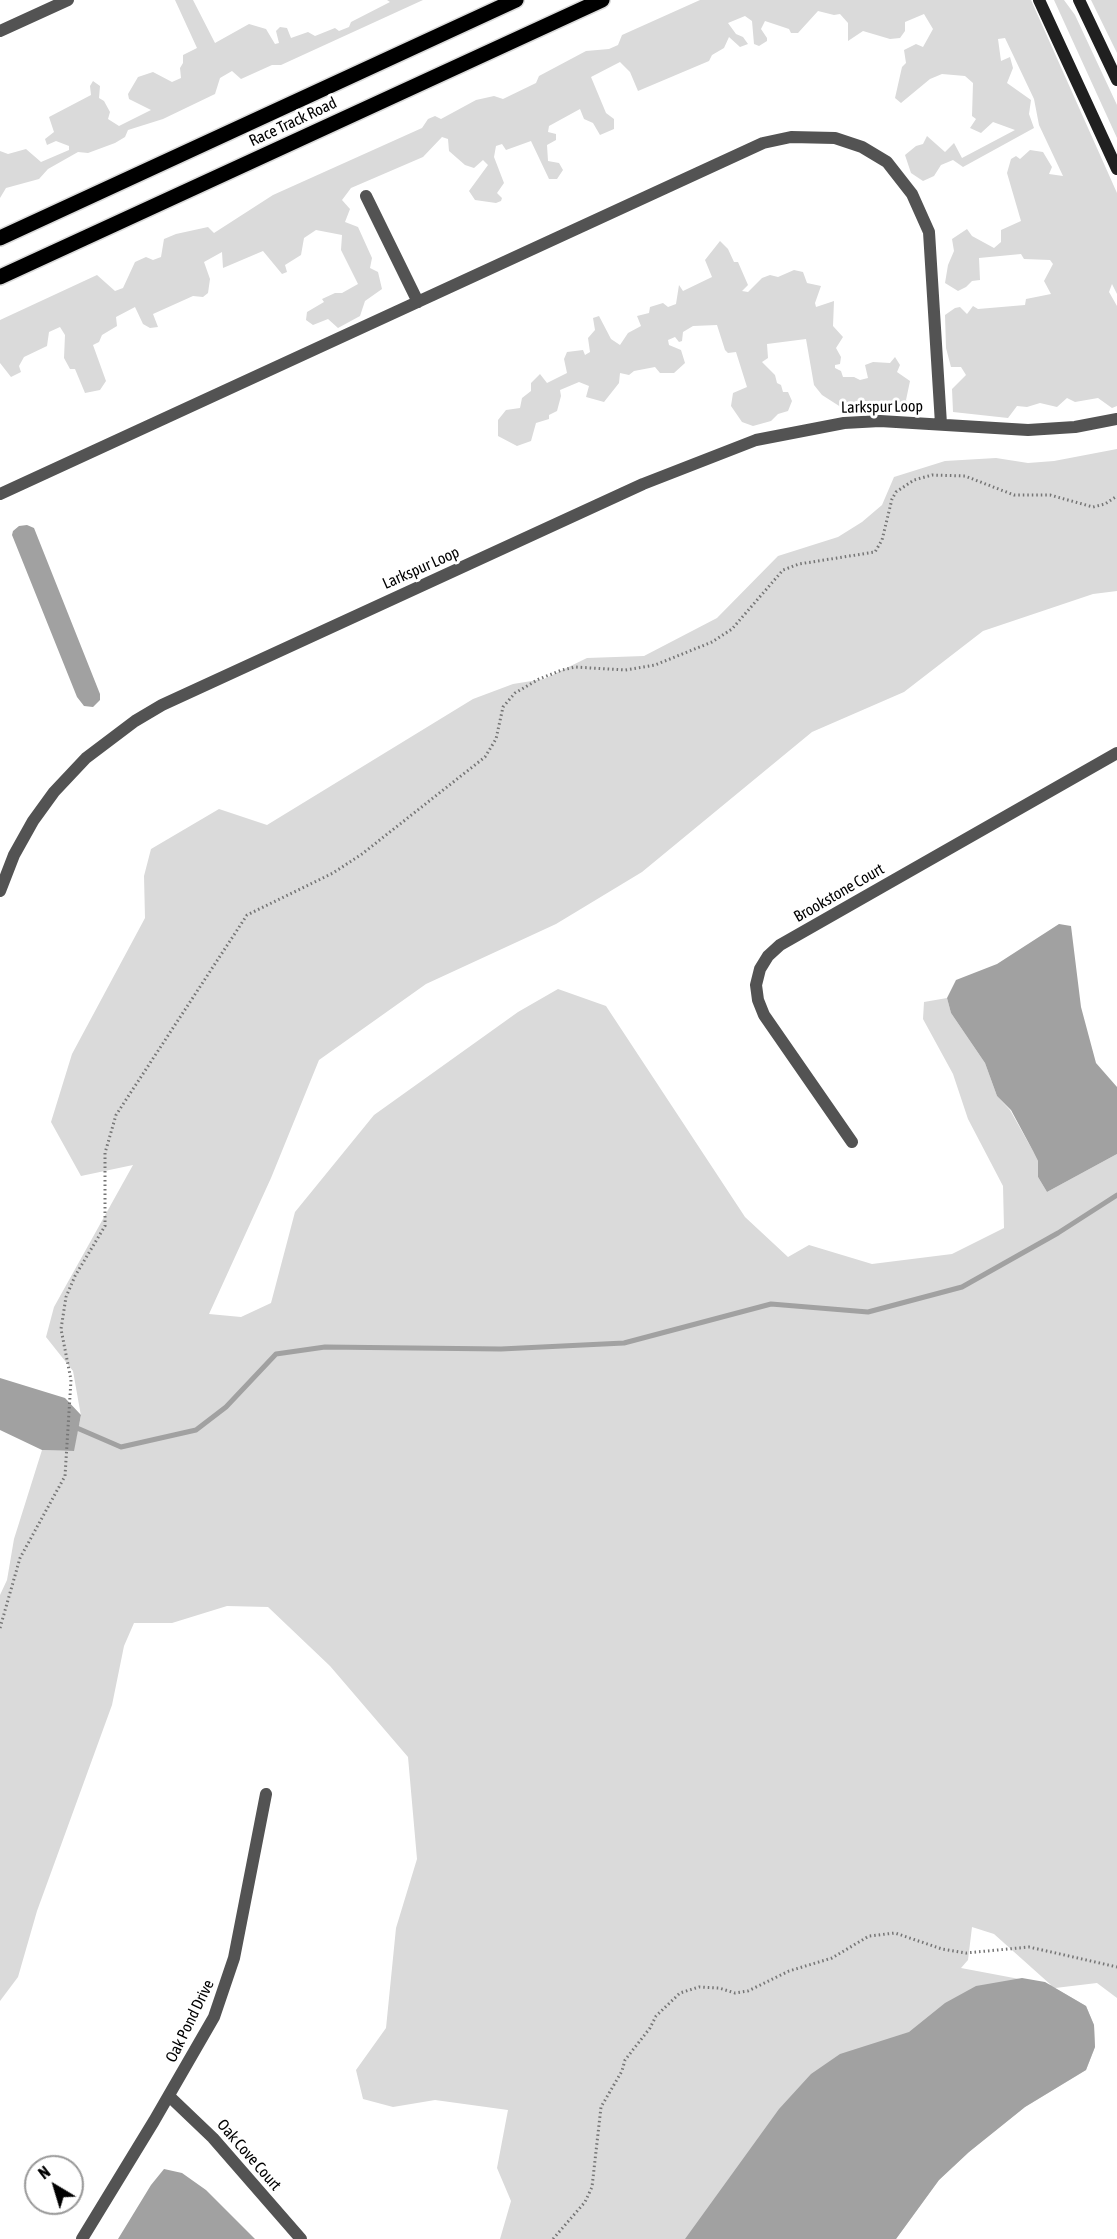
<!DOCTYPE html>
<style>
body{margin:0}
#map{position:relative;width:1117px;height:2239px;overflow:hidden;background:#fff;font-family:"Asap Condensed",sans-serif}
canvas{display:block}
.north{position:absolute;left:24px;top:2155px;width:60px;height:60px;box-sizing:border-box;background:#fff;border:2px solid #999;border-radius:50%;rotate:322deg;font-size:16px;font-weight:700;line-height:24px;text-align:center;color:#000}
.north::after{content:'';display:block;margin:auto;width:21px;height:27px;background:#000;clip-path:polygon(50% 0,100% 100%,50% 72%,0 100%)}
</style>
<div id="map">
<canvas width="1117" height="2239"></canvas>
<div class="north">N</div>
</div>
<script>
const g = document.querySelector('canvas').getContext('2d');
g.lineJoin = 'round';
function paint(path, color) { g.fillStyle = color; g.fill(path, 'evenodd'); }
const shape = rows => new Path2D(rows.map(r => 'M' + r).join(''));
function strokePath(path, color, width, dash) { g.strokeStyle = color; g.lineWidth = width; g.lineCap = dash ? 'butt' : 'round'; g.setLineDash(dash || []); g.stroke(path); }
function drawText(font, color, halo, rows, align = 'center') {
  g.font = font + ' "Asap Condensed",sans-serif'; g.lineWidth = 6; g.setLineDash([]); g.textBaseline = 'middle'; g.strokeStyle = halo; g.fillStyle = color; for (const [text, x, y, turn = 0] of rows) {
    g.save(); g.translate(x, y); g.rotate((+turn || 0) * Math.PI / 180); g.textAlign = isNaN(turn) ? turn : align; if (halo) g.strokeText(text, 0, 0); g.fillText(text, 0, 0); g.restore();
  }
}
const green = shape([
 [175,0,193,0,215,43,249,24,266,29,275,44,279,43,276,31,280,27,287,28,291,38,308,32,315,36,335,28,339,31,349,27,351,22,390,2,387,0,423,0,281,65,272,65,241,79,232,71,220,78,215,94,163,119,128,130,125,137,115,143,88,153,78,152,48,169,39,179,6,188,0,198,0,151,8,154,26,149,41,162,69,150,69,146,56,141,47,145,45,139,54,132,49,117,91,95,90,86,93,81,100,86,99,98,104,101,110,112,108,119,119,126,151,110,129,99,128,94,138,77,153,72,172,82,181,78,180,68,183,63,183,55,197,48],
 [700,0,1031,0,1117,193,1117,294,1112,284,1109,292,1117,306,1117,406,1112,408,1098,398,1075,402,1067,398,1057,407,1040,403,1027,407,1017,406,1008,418,953,412,952,389,966,375,961,367,951,367,946,348,945,315,955,308,960,307,967,314,973,306,978,309,1025,305,1026,299,1051,294,1044,281,1053,264,1050,260,1024,259,1021,254,979,258,980,280,972,281,966,287,958,291,945,283,948,265,954,251,952,239,967,229,972,236,994,248,1001,242,1001,230,1021,221,1007,173,1011,159,1016,156,1020,159,1030,150,1043,152,1052,167,1049,174,1063,176,1039,125,1034,99,1005,38,998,39,1001,61,1010,57,1013,68,1007,83,1031,100,1029,114,1034,128,963,167,953,160,941,165,934,176,923,181,911,173,905,155,916,146,923,144,927,136,945,152,954,143,962,158,1015,130,993,122,981,133,970,128,976,119,972,116,973,83,965,76,942,74,930,79,901,103,895,98,902,67,906,63,904,50,916,44,923,47,933,29,924,14,905,22,905,31,900,38,890,39,863,31,848,41,848,23,840,14,834,15,818,11,798,33,791,33,789,29,765,21,761,29,767,38,767,41,759,46,754,44,752,21,745,16,728,23,736,34,743,37,748,44,740,47,729,37,724,48,712,55,709,61,638,91,630,72,620,62,591,77,606,113,614,119,614,129,600,135,593,123,584,119,580,109,549,126,548,132,556,134,556,140,547,145,548,161,559,163,563,170,557,179,549,179,531,141,506,150,502,144,496,146,494,157,504,183,497,193,502,198,501,201,496,203,475,200,469,191,488,165,483,160,474,168,465,165,449,151,448,139,442,137,423,157,351,188,342,200,350,209,345,222,358,227,372,258,370,268,378,272,382,289,365,301,360,316,338,328,328,319,313,325,306,320,307,312,324,302,322,299,335,293,342,293,358,284,341,250,342,235,316,230,304,238,301,255,285,265,287,272,282,274,263,251,223,268,222,252,204,262,210,279,208,293,203,297,193,296,153,314,158,327,150,328,143,324,135,307,116,317,117,326,102,335,99,342,93,345,106,381,100,390,85,393,75,369,70,369,64,358,65,335,60,327,49,332,47,346,24,357,19,366,21,372,11,377,0,363,0,320,97,275,115,291,123,288,135,262,146,257,153,260,161,257,164,239,176,234,208,227,214,233,273,195,422,128,428,119,435,116,441,119,476,100,494,96,503,99,536,83,539,76,586,51,609,49,618,45,622,35],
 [1054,0,1064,0,1075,15,1117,105,1117,138],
 [1091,0,1117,0,1117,53,1092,2],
 [720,241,728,249,734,262,738,262,748,285,742,291,748,292,762,278,770,275,778,277,794,270,803,272,807,283,821,286,815,303,816,307,834,301,833,326,843,337,836,348,841,357,840,364,835,365,835,368,841,371,843,377,854,377,860,380,868,378,865,365,873,362,890,363,895,357,900,365,897,372,910,381,906,400,910,405,907,411,847,411,822,395,814,385,806,339,767,344,768,358,762,362,775,375,777,383,781,385,783,392,788,392,792,401,788,411,778,414,771,421,753,426,742,422,731,406,733,393,747,387,736,352,728,353,725,350,717,325,693,326,683,332,682,341,679,342,675,337,668,340,669,345,681,350,685,363,674,373,660,373,655,367,634,371,629,375,620,373,619,383,604,402,586,397,589,386,579,382,560,390,561,396,557,411,549,415,549,419,536,423,531,441,517,446,498,436,498,420,506,410,520,408,522,398,531,391,531,383,540,374,547,383,567,373,564,359,567,352,583,350,585,355,590,352,588,338,595,330,593,318,599,316,611,339,620,345,628,333,641,326,637,316,649,313,650,307,663,303,668,307,676,304,679,285,683,291,712,277,705,260],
 [1117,449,1117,591,1093,594,983,631,904,692,812,732,642,872,556,924,426,984,319,1060,271,1178,209,1314,241,1317,271,1303,295,1212,374,1115,518,1012,558,989,606,1006,745,1217,788,1257,809,1245,872,1264,952,1254,1004,1228,1003,1186,968,1119,953,1074,923,1019,924,1002,947,998,951,1013,985,1063,997,1096,1010,1110,1033,1151,1038,1161,1038,1177,1047,1192,1117,1154,1117,1998,1097,1983,1055,1988,1086,2006,1094,2025,1095,2047,1086,2070,1025,2107,969,2152,939,2180,896,2239,500,2239,511,2201,497,2168,508,2110,435,2100,393,2107,363,2099,356,2070,386,2028,396,1928,417,1859,408,1757,330,1666,268,1607,227,1606,172,1623,134,1623,124,1646,112,1705,37,1911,18,1977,0,2001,0,1595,7,1580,14,1539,42,1450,73,1451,81,1416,73,1371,46,1337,54,1307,133,1165,81,1176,51,1122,72,1054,145,918,144,876,151,849,219,809,267,825,473,699,513,684,544,679,587,658,644,656,717,618,778,556,838,537,862,522,882,505,894,477,945,461,996,458,1028,463,1054,461],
 [972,1927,994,1934,1051,1985,961,1968,968,1960]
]);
const water = shape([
 [27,525,34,528,100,694,100,700,93,707,84,706,77,697,12,535,13,531,19,526],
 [1059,924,1071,926,1081,1007,1096,1063,1117,1087,1117,1154,1047,1192,1038,1177,1038,1161,1033,1151,1011,1110,997,1096,985,1063,951,1013,947,998,956,980,997,964],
 [0,1378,65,1398,81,1415,74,1451,42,1450,0,1430],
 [1022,1978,1045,1982,1086,2006,1094,2025,1095,2047,1086,2070,1025,2107,969,2152,939,2180,896,2239,685,2239,779,2109,811,2074,840,2054,909,2032,945,2003,976,1986],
 [164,2169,182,2173,206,2190,255,2239,118,2239,151,2185]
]);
const stream = shape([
 [77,1428,121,1447,196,1430,226,1407,276,1354,325,1347,501,1349,624,1343,771,1304,868,1312,962,1287,1058,1233,1117,1195]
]);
const path = shape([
 [0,1628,20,1558,65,1476,71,1380,61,1329,66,1297,75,1276,105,1226,105,1153,116,1115,247,915,333,873,362,854,485,757,496,739,503,707,515,693,539,679,562,670,575,667,625,670,655,665,712,642,732,629,783,570,799,564,875,552,882,540,892,499,896,492,914,480,932,475,965,476,1014,495,1050,495,1093,507,1105,504,1117,496],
 [553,2239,585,2202,592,2187,601,2107,622,2071,625,2060,650,2028,656,2016,680,1993,699,1987,719,1988,735,1993,748,1991,789,1971,832,1958,869,1936,895,1933,942,1949,966,1953,1029,1947,1117,1967]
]);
const street = shape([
 [0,31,68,0],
 [366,196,418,302],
 [0,494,763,143,791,137,835,138,862,147,887,162,912,194,929,232,941,424],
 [0,891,14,855,33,821,54,792,86,758,135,721,162,705,643,484,756,440,844,423,880,421,1028,430,1075,427,1117,419],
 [852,1142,764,1015,758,1000,756,985,760,969,768,956,780,945,1117,753],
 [169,2096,213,2138,301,2239],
 [82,2239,154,2121,214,2017,234,1958,266,1794]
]);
const secondary = shape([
 [1039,0,1117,169],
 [1079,0,1117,80]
]);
const primary = shape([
 [0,238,516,0],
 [0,277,602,0]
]);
const streetNames = [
 ["Race Track Road",293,122,-25],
 ["Larkspur Loop",882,407,-1],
 ["Larkspur Loop",421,568,-24],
 ["Brookstone Court",839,893,-30],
 ["Oak Pond Drive",190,2021,-64],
 ["Oak Cove Court",249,2155,49]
];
paint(green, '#dadada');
paint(water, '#a1a1a1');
strokePath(stream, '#a1a1a1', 5);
strokePath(primary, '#dbdbdb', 18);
strokePath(path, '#757575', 3, [1.5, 3]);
strokePath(street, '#535353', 12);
strokePath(secondary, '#202020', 12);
strokePath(primary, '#000', 15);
drawText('16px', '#000', '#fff', streetNames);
</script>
